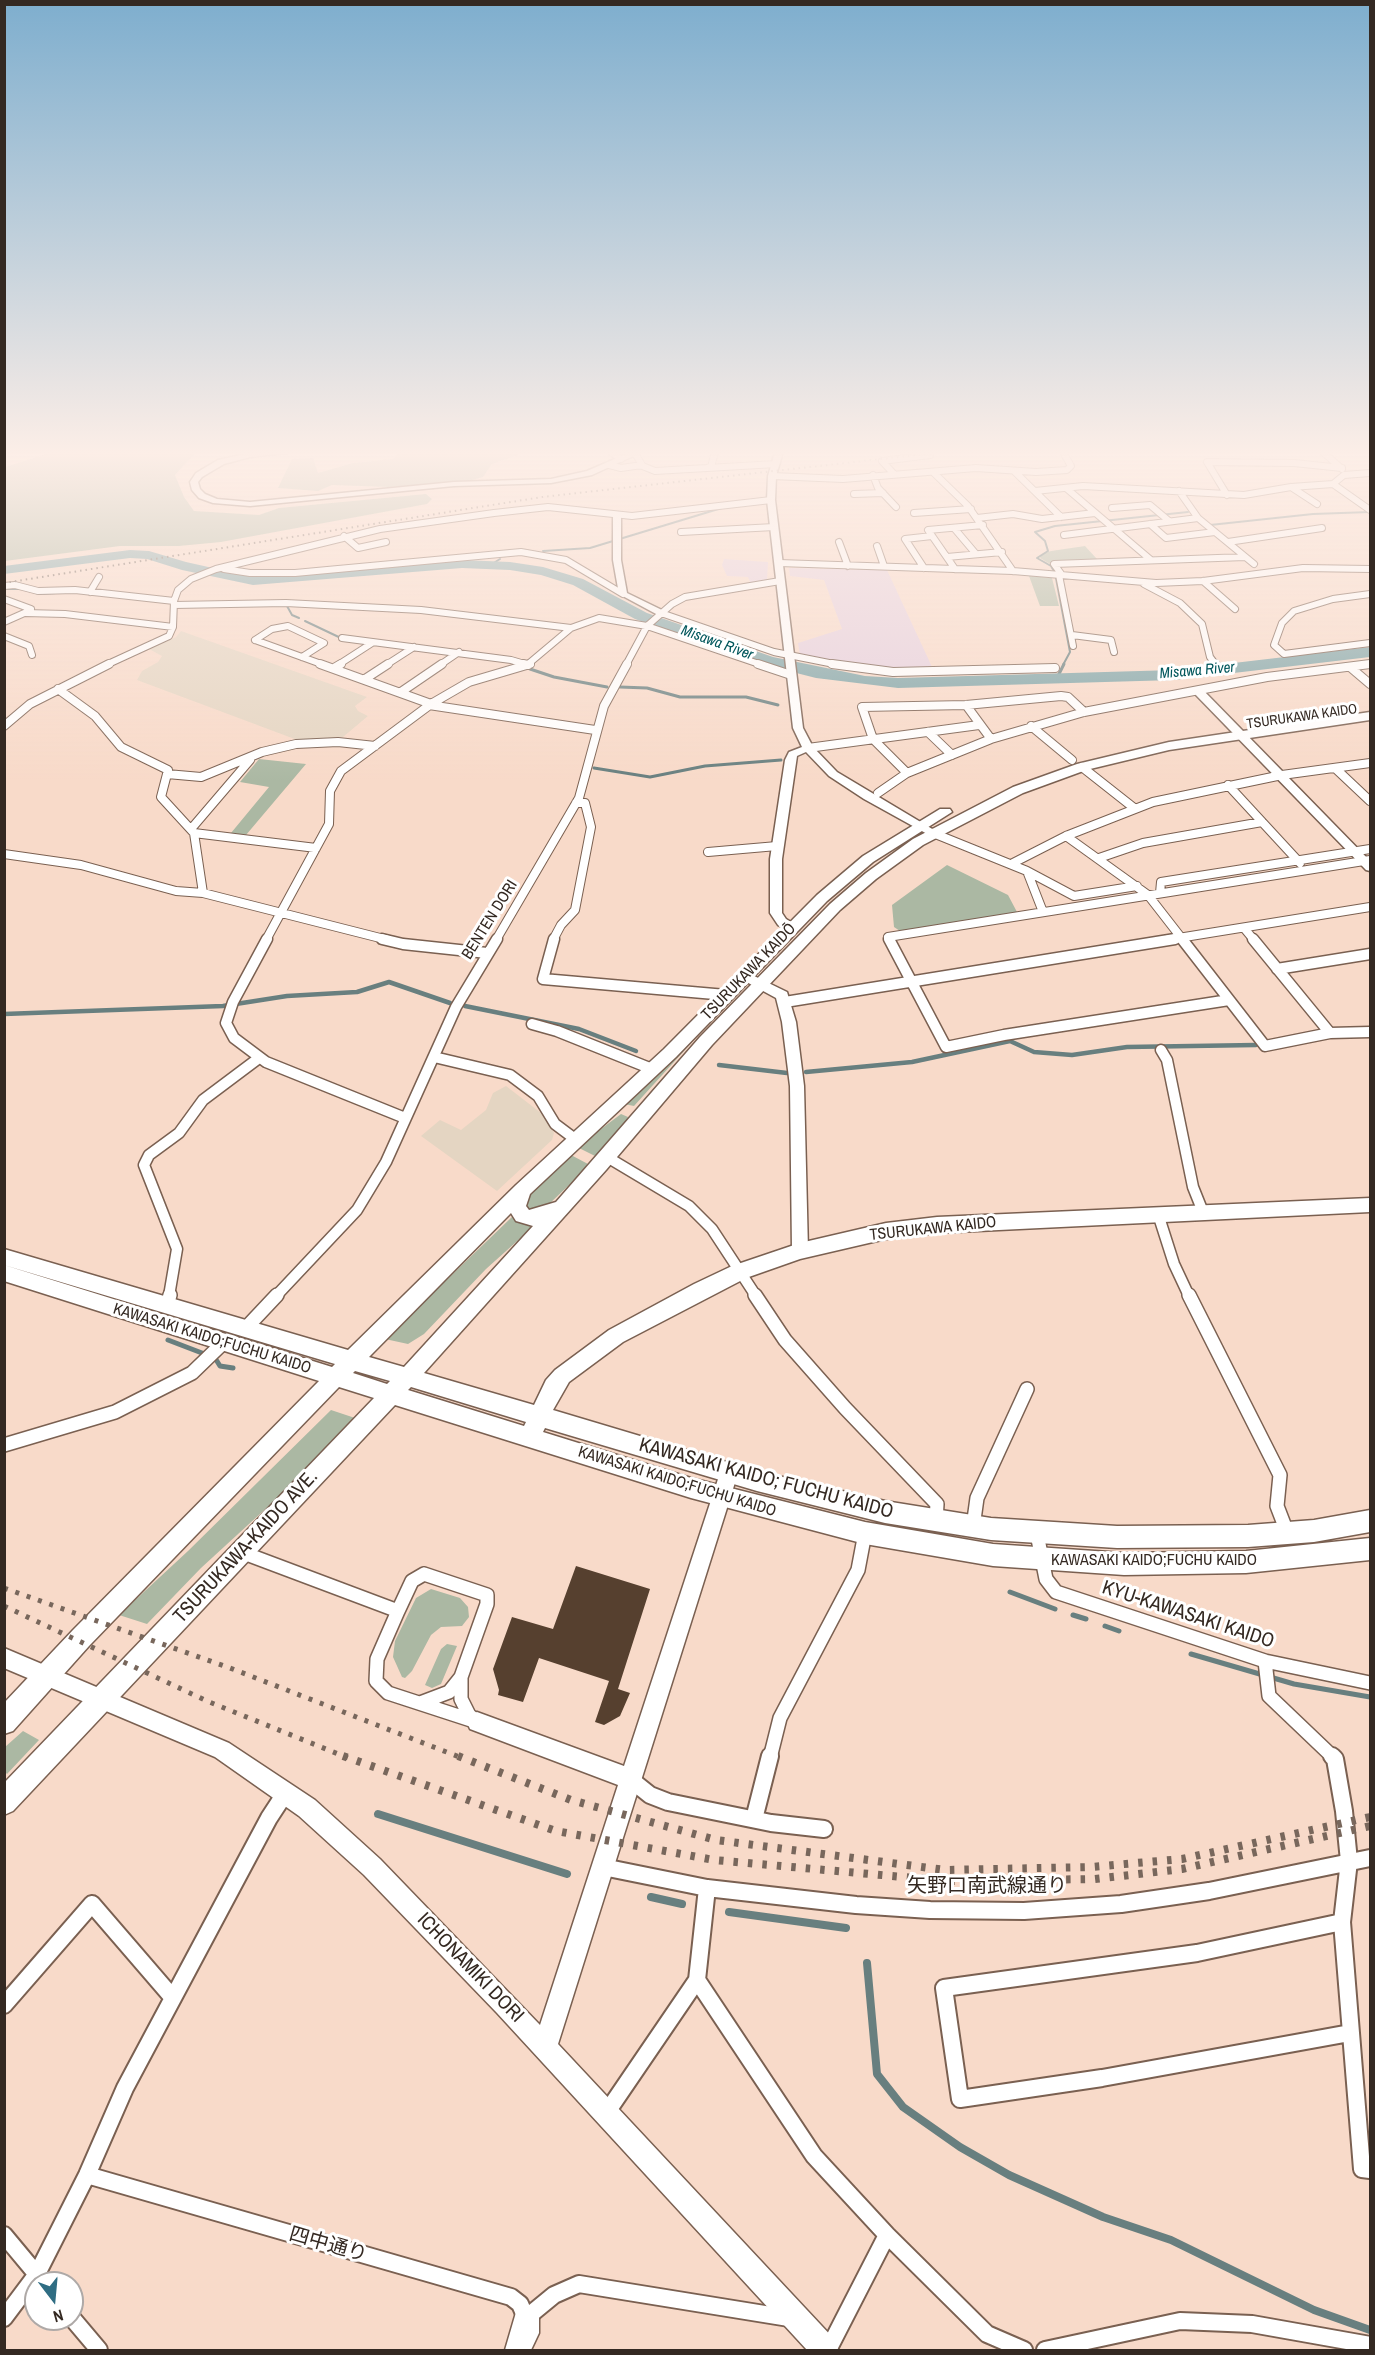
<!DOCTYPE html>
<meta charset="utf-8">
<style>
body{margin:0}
#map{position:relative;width:1375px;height:2355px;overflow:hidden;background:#f8dac9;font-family:"Archivo Narrow",sans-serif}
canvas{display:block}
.frame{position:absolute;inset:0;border:6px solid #342922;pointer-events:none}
.north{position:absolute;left:24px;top:2271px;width:60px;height:60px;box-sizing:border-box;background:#fff;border:2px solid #aea9a7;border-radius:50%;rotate:164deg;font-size:16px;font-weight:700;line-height:24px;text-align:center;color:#342922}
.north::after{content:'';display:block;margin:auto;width:21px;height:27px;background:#2f6d83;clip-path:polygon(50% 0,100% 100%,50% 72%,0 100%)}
</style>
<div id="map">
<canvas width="1375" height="2355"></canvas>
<div class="frame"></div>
<div class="north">N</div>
</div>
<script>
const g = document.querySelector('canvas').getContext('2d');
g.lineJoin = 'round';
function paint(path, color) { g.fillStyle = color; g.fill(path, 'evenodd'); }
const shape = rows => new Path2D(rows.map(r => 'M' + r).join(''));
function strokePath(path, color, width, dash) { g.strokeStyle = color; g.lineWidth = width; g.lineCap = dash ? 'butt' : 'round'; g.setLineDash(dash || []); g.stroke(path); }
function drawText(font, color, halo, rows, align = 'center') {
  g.font = font + ' "Archivo Narrow","Noto Sans JP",sans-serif'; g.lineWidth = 6; g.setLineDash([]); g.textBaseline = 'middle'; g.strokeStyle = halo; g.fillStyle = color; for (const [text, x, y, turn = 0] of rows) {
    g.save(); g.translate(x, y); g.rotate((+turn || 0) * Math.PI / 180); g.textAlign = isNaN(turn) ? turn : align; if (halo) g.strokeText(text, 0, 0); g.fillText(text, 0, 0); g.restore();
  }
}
const commercial = shape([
 [724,559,768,562,767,581,751,584,748,577,727,576,722,565],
 [789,568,887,570,933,669,892,670,842,664,800,655,798,643,842,629,824,580,790,576]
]);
const education = shape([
 [181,631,367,697,355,706,358,711,368,716,343,737,300,741,137,680,142,671,158,662,162,656,149,649,176,637],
 [506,1086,541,1113,554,1133,552,1140,497,1191,421,1136,440,1120,461,1130,486,1110,493,1093]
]);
const green = shape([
 [53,452,196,452,175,475,184,497,194,511,259,515,279,508,426,494,432,499,427,504,221,542,179,546,120,546,5,561,5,467],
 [400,452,517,452,518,455,492,464,483,477,469,481,389,487,332,485,318,491,278,488,292,459,313,458,318,473,353,463,393,459],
 [1085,546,1097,559,1050,564,1040,558,1042,554,1051,551],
 [1029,576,1052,578,1059,606,1040,606],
 [259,759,306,764,246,835,231,833,269,787,240,782],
 [947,865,1008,895,1017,912,900,931,894,927,892,905],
 [693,1041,634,1106,624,1104,668,1062],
 [621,1114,628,1117,626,1123,597,1157,577,1147],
 [571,1155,588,1164,586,1169,548,1205,528,1212,523,1203,524,1198],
 [513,1216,534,1226,486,1269,424,1334,408,1344,385,1339],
 [331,1410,355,1418,285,1491,201,1568,147,1624,119,1615,188,1551],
 [431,1589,460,1598,468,1607,469,1617,462,1626,441,1627,431,1635,412,1671,405,1678,402,1677,393,1657,395,1641,416,1598],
 [447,1644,457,1646,441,1684,432,1688,425,1685,441,1649],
 [23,1731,39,1740,7,1774,5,1772,5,1747]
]);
const streamFar4 = shape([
 [1210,525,1313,514,1370,512],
 [543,551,590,548,725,507],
 [492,564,500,559],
 [5,589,23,589,39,594,56,593],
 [287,606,292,615,299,618],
 [305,621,345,640],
 [1063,665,1070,652,1055,573,1051,566,1037,558,1048,551,1045,541,1035,532,1055,526,1188,512]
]);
const streamFar3 = shape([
 [530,669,554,677,607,687],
 [1057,678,1064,664],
 [620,687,647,688,680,697,746,697,778,705],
 [594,768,650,777,705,766,781,760]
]);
const streamFar2 = shape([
 [465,1006,579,1029,636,1051],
 [4,1014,223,1006,287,996,357,992,389,982,450,1003],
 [719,1065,787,1073],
 [806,1072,912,1062,1010,1041,1034,1052,1072,1055,1127,1047,1256,1045]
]);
const streamFar1 = shape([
 [168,1340,215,1358,220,1366,233,1368],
 [1010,1592,1055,1609],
 [1073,1615,1086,1619],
 [1105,1626,1119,1631],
 [1191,1654,1294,1684,1370,1697]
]);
const stream = shape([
 [378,1814,567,1874],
 [651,1897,682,1904],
 [729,1912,846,1928],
 [867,1963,877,2074,903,2107,960,2147,1009,2175,1103,2217,1171,2240,1314,2310,1370,2330]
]);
const river = shape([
 [130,550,149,551,186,562,253,577,462,560,510,562,543,567,583,579,647,613,773,657,865,676,898,678,1174,670,1370,647,1370,657,1174,680,898,688,816,678,761,664,635,619,573,585,541,575,510,570,462,568,253,585,182,570,147,559,130,558,4,574,4,566,130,550]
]);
const building = shape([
 [576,1566,650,1589,618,1689,630,1693,620,1716,604,1725,595,1722,609,1681,539,1658,523,1702,498,1695,499,1690,493,1669,512,1617,553,1629]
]);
const streetFar4 = shape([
 [611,452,621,459],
 [1323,452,1342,469],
 [609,465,621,468,642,465,635,453],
 [640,465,655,471,776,464],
 [707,468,711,467,715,452],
 [1014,471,1061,517],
 [893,473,882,461,930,455],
 [934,473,968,506,1013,571],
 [873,475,878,488,896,507],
 [772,476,843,479,976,468,1036,472,1067,470,1071,466,1063,452],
 [1333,484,1370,510],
 [1291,487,1317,504],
 [1066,488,1151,560],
 [1035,491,1083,486,1244,495,1291,487,1333,484,1344,475,1370,473],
 [1179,491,1198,518,1254,564],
 [854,494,883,493],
 [1227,495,1207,462,1294,463,1342,468],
 [1112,508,1150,505,1169,521],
 [914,513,971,509],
 [977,518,1013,514,1042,519,1095,513],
 [1150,524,1166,538,1215,532],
 [954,528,976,554],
 [681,532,774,527],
 [1064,535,1198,518],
 [344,536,358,548,386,542],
 [839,542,848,566],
 [1228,542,1322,528],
 [877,546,884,566],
 [947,557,1002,552],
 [779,563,1013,571,1156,583,1203,581,1303,568,1370,569],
 [924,568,905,539,932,536],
 [224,569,250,573,295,573,521,552,566,560,623,594],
 [955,569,928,530,983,525],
 [1059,575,1073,646],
 [1062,575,1054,564,1245,557],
 [1203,581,1235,609],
 [1144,584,1180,603,1202,624,1210,657,1216,665],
 [4,586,15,585,38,591,75,590,174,601],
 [90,592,99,577],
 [1370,594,1333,599,1294,611,1282,623,1274,645,1284,654,1370,643],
 [4,599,31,609],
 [174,605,286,603,421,610,571,628],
 [25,613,65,614,173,627],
 [661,613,774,652,839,665],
 [4,622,31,610],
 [1072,635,1111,640,1114,652],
 [4,636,29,646,32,655],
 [342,638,511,660,528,665],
 [255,640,324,665],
 [255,640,272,629,288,626,324,643,302,657],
 [106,665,169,636,173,627,174,601,178,590,191,579,216,569,380,529,494,513,548,507,632,516,771,500],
 [338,665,372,643],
 [386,665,414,647],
 [440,665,459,652],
 [527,665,571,628,599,618,647,626,762,665],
 [626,665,647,626,672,604,685,597,780,581],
 [1361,665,1370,664]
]);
const streetFar3 = shape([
 [320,664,431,704],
 [523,664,528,665],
 [758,664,791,675],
 [832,664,893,672,1055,668],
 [1215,664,1217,666],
 [1350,667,1370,684],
 [334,668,341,664],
 [365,679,388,664],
 [58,689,95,716,121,747,168,770,167,774],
 [401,692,442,664],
 [429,705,595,730],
 [966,705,991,739],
 [4,726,30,704,109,664],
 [1031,726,1072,760],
 [928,732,952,755],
 [808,748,979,725],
 [1082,767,1134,808],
 [1335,768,1370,801],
 [907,773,873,739,862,707,966,705,1061,696,1068,697,1084,712],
 [167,774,201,777,262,752,296,744,338,742,375,746],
 [167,774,161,797,194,833,203,893],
 [1228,785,1300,863],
 [878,793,907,773,991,739,1084,712,1267,677,1370,664],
 [191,829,250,760],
 [194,833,316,848],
 [933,833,1027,871,1043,912],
 [1066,836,1148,895,1183,940],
 [708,852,777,846],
 [4,854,81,865,176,891,203,893,388,940],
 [1099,858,1143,843,1262,822],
 [1013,863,1066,836,1153,802,1282,775,1370,763],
 [1027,871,1074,896,1137,886],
 [1160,893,1161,882,1370,849],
 [1244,928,1254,940],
 [266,940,329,824,330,791,341,771,431,704,469,682,530,664],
 [496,940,579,798,604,706,627,664],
 [553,940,561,925,575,910,591,827,585,803,576,803],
 [890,940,888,937,1370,860],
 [1166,940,1370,907]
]);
const streetFar2 = shape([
 [267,939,233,1002,226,1023,234,1038,266,1062,405,1118],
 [382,939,403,944,487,953],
 [554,939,543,979,726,995],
 [889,939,946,1047,1004,1035,1229,1000],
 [1182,939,1265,1046,1330,1033,1370,1032],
 [1253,939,1330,1033],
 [1277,969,1370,954],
 [785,1002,1175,939],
 [532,1024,557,1031,652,1069],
 [1161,1050,1167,1060,1193,1187,1203,1212],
 [434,1057,510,1075,538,1096,555,1124,575,1139],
 [607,1157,689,1206,712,1229,756,1296],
 [1158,1214,1174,1264,1189,1296],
 [169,1296,177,1249,144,1165,149,1155,179,1133,203,1100,259,1058],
 [276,1296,357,1210,386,1162,456,1007,497,939]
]);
const streetFar1 = shape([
 [755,1295,785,1340,845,1408,937,1504,936,1521],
 [1189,1295,1280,1475,1277,1506,1287,1532],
 [167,1306,170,1295],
 [245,1329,277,1295],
 [4,1445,115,1412,192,1373,223,1343],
 [973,1527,977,1498,1027,1389],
 [1037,1534,1046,1579,1056,1592,1265,1661,1370,1683],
 [241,1552,398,1611],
 [424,1574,487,1595,487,1604,461,1677,461,1699,469,1715,477,1722,388,1693,376,1681,377,1659,398,1611,412,1581,424,1574],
 [1265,1661,1269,1696,1334,1758],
 [420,1703,449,1692,461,1677],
 [770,1758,780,1718,858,1570,865,1533]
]);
const street = shape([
 [1332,1756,1335,1759,1344,1811,1349,1861,1342,1922,1362,2169,1370,2170],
 [630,1779,650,1795,668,1802,771,1823,824,1829],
 [754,1819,770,1756],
 [603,1867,707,1888,856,1905,930,1910,1024,1911,1121,1904,1209,1891,1370,1858],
 [1342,1922,1197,1953,944,1988,960,2099,1102,2078,1350,2033],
 [697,1980,707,1888],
 [4,2005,92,1904,173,1998],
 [607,2112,697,1980,814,2156,887,2235,987,2334,1024,2350],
 [87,2175,511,2297,520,2304,526,2318,554,2295,579,2284,789,2318],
 [4,2235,44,2283],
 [4,2318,37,2274,87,2175,125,2088,269,1818,286,1792],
 [72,2318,99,2350],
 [828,2350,887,2235],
 [1045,2350,1180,2321,1252,2324,1370,2345]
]);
const secondary = shape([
 [295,452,250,457,224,464,202,477,198,482,200,489,205,494,217,499,250,502,454,482,551,479,587,471,631,452,642,452,592,475,551,483,454,486,250,506,213,503,199,498,192,490,190,482,196,473,218,460,250,453,295,452],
 [775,452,783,452,776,476,775,500,803,728,813,747,837,772,939,833,937,835,929,835,864,799,829,776,806,752,797,756,782,859,782,913,786,919,799,927,793,931,778,925,770,913,770,859,785,760,789,752,802,747,793,728,767,500,768,476,775,452],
 [617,514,621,516,621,560,627,593,664,611,664,615,658,615,619,594,613,560,613,516,617,514],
 [1193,688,1201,688,1370,861,1370,871,1366,870,1193,692,1193,688],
 [746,972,787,992,796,1022,804,1086,808,1251,806,1256,800,1258,794,1256,792,1251,790,1086,782,1022,776,998,741,979,740,976,741,973,746,972],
 [729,1464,735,1467,738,1473,558,2044,835,2340,838,2350,807,2350,497,2013,364,1875,299,1816,215,1757,4,1668,4,1648,229,1743,315,1800,380,1859,540,2025,618,1785,470,1729,467,1722,470,1715,477,1712,624,1766,720,1473,723,1467,729,1464],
 [526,2305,535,2309,539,2318,539,2333,531,2350,505,2350,517,2309,526,2305]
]);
const primary = shape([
 [1370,712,1370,720,1169,750,1086,770,1023,793,923,845,876,879,840,910,712,1045,606,1170,424,1373,534,1405,546,1380,555,1370,609,1330,694,1284,732,1266,800,1243,886,1223,937,1217,1370,1198,1370,1212,937,1233,886,1239,800,1259,746,1278,623,1342,569,1382,553,1410,757,1471,885,1501,991,1518,1117,1526,1248,1525,1314,1520,1370,1510,1370,1532,1314,1542,1248,1547,1117,1548,991,1540,885,1523,757,1491,545,1428,543,1432,691,1478,865,1522,993,1544,1124,1553,1246,1551,1370,1538,1370,1560,1246,1573,1124,1575,993,1566,865,1544,691,1498,395,1405,13,1811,4,1815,4,1783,374,1398,339,1387,89,1646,13,1731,4,1734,4,1703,73,1630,319,1381,4,1281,4,1265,332,1367,335,1364,4,1265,4,1249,348,1350,516,1185,664,1049,817,895,863,856,940,809,950,809,952,812,873,862,827,901,676,1057,530,1194,526,1206,529,1210,556,1202,700,1037,830,904,866,873,913,839,1013,787,1077,764,1169,742,1370,712],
 [511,1213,516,1221,533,1226,404,1367,369,1357,511,1213],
 [355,1371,390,1381,387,1384,353,1373,355,1371],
 [411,1387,526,1422,524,1426,408,1390,411,1387]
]);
const railFar2 = shape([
 [4,583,542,497,943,452]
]);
const railFar1 = shape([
 [4,1588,230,1668,462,1758],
 [4,1606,207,1701,348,1758]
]);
const rail = shape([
 [343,1756,556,1831,714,1860,948,1881,1095,1879,1182,1869,1370,1826],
 [458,1756,571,1800,716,1840,945,1870,1091,1867,1182,1859,1370,1817]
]);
const farStreetnames = [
 ["TSURUKAWA KAIDO",1302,717,-8]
];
const farWaternames = [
 ["Misawa River",717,643,20],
 ["Misawa River",1197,671,-5]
];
const streetNames = [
 ["BENTEN DORI",490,920,-58],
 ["TSURUKAWA KAIDŌ",749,972,-46],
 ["TSURUKAWA KAIDO",933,1229,-6],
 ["KAWASAKI KAIDO;FUCHU KAIDO",212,1339,17],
 ["KAWASAKI KAIDO;FUCHU KAIDO",677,1482,17],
 ["KAWASAKI KAIDO;FUCHU KAIDO",1154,1561]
];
const nearStreetnames = [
 ["KAWASAKI KAIDO; FUCHU KAIDO",766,1479,15],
 ["TSURUKAWA-KAIDO AVE.",246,1547,-47],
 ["KYU-KAWASAKI KAIDO",1188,1615,18],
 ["矢野口南武線通り",987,1887],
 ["ICHONAMIKI DORI",470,1968,46],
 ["四中通り",328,2245,16]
];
paint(commercial, '#e6d0de');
paint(education, '#e4d5c2');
paint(green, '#abb8a3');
strokePath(streamFar4, '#687f7f', 2);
strokePath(streamFar3, '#687f7f', 3);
strokePath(streamFar2, '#687f7f', 4.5);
strokePath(streamFar1, '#687f7f', 5);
strokePath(stream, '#687f7f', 8);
paint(river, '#7fa4a7');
paint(building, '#56402f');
strokePath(streetFar4, '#7a6051', 8);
strokePath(streetFar3, '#7a6051', 10);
strokePath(streetFar2, '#7a6051', 13);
strokePath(streetFar1, '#7a6051', 16);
strokePath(street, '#7a6051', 20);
strokePath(secondary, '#7a6051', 3);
strokePath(primary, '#7a6051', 3);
strokePath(streetFar4, '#fff', 6);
strokePath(streetFar3, '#fff', 8);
strokePath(streetFar2, '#fff', 10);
strokePath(streetFar1, '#fff', 13);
strokePath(street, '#fff', 16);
paint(secondary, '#fff');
paint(primary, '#fff');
strokePath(railFar2, '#78675c', 2, [1.5, 4]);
strokePath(railFar1, '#78675c', 5, [4, 8]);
strokePath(rail, '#78675c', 8, [4.5, 10]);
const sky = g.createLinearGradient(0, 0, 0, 782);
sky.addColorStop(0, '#7eaece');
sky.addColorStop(0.58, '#fceee7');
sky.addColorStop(1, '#fceee700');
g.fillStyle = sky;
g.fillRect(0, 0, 1375, 782);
drawText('14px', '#342922', '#fff', farStreetnames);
drawText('italic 15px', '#00565b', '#fff', farWaternames);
drawText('16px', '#342922', '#fff', streetNames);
drawText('20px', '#342922', '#fff', nearStreetnames);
</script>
